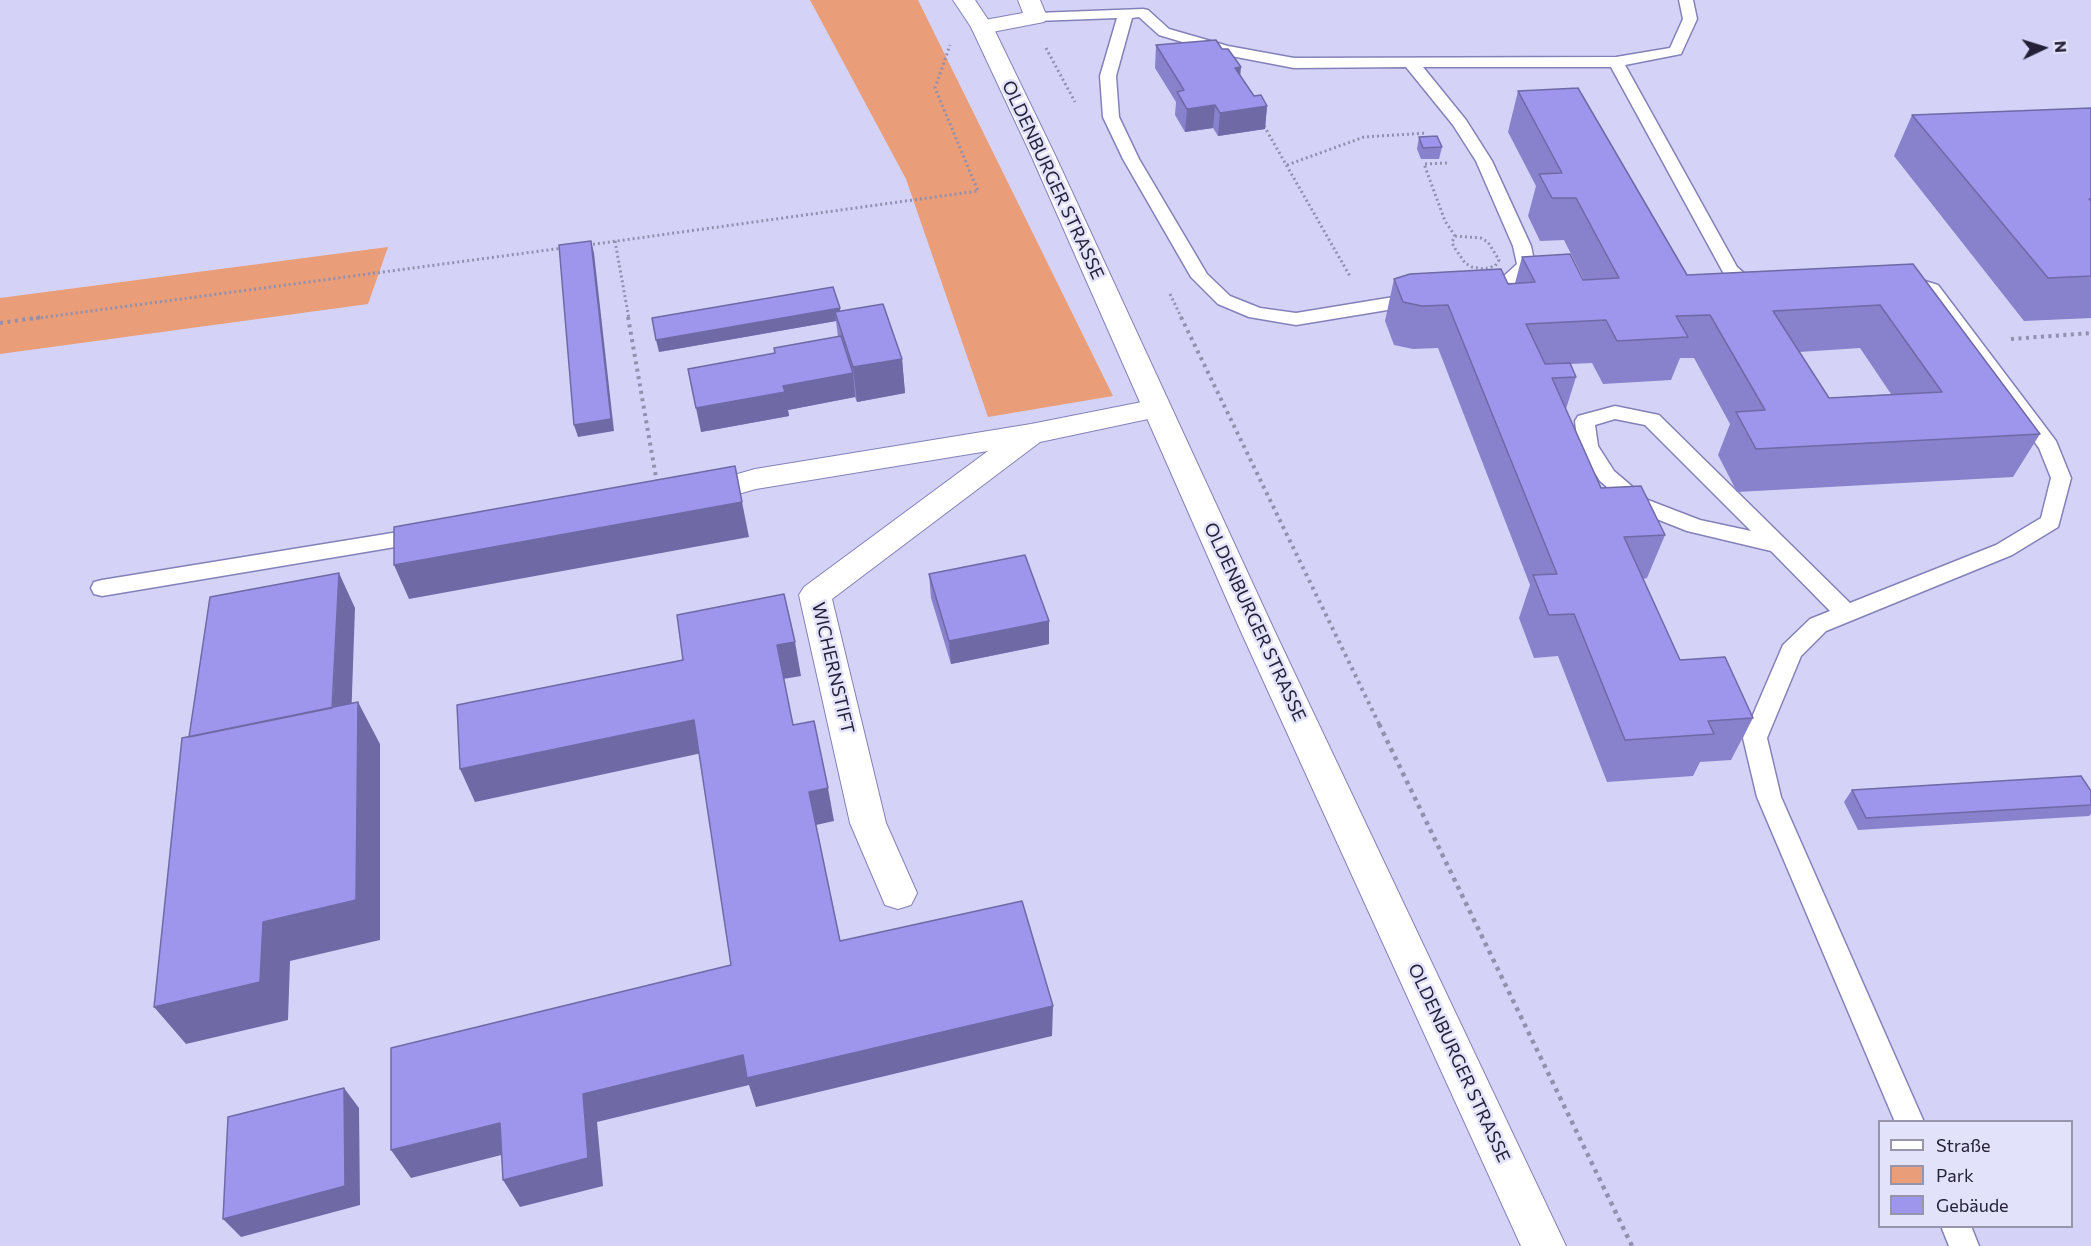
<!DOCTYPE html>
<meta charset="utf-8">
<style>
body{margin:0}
#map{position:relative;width:2091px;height:1246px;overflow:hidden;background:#d4d3f7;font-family:Commissioner,sans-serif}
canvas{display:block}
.legend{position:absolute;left:1878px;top:1120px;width:195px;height:108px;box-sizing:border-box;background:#e2e2fa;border:2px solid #9695ac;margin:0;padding:8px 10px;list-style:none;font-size:18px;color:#232137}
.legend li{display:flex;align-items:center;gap:12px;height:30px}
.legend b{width:30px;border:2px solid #9695ac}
.north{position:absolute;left:2013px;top:18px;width:60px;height:60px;-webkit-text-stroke:4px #e2e2fa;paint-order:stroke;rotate:86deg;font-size:16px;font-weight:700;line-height:24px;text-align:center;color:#232137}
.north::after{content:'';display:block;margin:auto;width:21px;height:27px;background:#232137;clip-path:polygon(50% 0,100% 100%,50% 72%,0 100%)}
</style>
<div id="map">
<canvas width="2091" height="1246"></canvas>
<ul class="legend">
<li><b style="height:8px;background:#fff"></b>Straße</li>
<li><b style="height:16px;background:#e99d78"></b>Park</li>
<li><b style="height:16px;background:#9e96ed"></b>Gebäude</li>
</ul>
<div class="north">N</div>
</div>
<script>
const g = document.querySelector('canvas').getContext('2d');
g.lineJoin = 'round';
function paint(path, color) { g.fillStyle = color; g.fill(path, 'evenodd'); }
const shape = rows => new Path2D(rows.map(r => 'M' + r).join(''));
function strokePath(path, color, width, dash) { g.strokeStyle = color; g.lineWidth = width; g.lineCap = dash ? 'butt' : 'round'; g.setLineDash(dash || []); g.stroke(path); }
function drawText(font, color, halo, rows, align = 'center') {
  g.font = font + ' Commissioner,sans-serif'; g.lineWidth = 5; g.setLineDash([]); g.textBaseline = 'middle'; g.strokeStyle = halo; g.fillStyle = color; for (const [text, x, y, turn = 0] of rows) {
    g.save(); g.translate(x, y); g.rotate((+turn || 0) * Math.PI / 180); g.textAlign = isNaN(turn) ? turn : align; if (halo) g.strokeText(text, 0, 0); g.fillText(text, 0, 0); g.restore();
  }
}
const green = shape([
 [810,0,918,0,1113,396,988,417,906,179],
 [388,247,368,304,0,354,0,298]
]);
const pathFar2 = shape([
 [1046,48,1075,102],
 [1264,126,1351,278],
 [1447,163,1424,164,1445,221,1455,236],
 [1287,165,1364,137,1427,133],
 [1455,236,1481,238,1488,242,1499,260,1495,266,1484,269,1472,267,1465,263,1454,247,1452,242,1455,236],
 [615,241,629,319],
 [588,245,978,191,935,88,950,45],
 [1170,294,1182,319],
 [31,319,563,248]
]);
const pathFar1 = shape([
 [628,317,657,483],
 [1181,317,1380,726],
 [0,323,42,317],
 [2011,339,2091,333]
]);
const path = shape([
 [1379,724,1632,1246]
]);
const service = shape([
 [1679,0,1693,0,1697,19,1681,54,1625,65,1737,267,1745,274,1767,278,1770,282,1767,286,1761,287,1734,283,1724,274,1611,67,1423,67,1466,120,1492,161,1531,246,1535,265,1517,283,1477,294,1468,289,1471,285,1505,275,1517,264,1513,246,1476,161,1453,125,1406,67,1294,68,1226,55,1159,35,1139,17,1132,18,1116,76,1119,117,1139,159,1207,274,1230,296,1260,308,1296,313,1418,293,1427,299,1418,305,1296,325,1249,317,1218,304,1191,277,1123,159,1103,117,1100,76,1117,18,1036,21,1029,17,1036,13,1143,9,1148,10,1169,29,1228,46,1294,58,1616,57,1670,48,1683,19,1679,0],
 [1902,274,1938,285,2056,441,2071,478,2058,527,2012,555,1826,631,1801,656,1767,738,1781,797,1924,1122,1895,1122,1757,797,1743,738,1783,645,1810,619,1830,611,1771,551,1687,531,1634,510,1600,481,1578,446,1575,421,1578,416,1615,406,1659,415,1850,603,1996,545,2041,518,2051,478,2039,448,1926,293,1896,283,1893,279,1896,275,1902,274],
 [1615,419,1645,425,1751,531,1700,520,1648,500,1614,471,1598,446,1595,425,1615,419],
 [423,528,431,531,434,536,431,541,102,596,94,594,91,588,94,582,102,580,423,528],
 [1941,1226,1971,1226,1979,1246,1949,1246,1941,1226]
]);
const minor = shape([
 [1018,0,1040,0,1047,17,1044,22,982,34,974,32,971,27,974,22,1023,13,1018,0],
 [1157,399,1167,401,1171,408,1167,415,1040,442,832,599,886,823,917,893,911,905,898,909,885,905,850,823,799,595,804,587,988,451,756,489,731,496,720,493,716,486,720,479,755,469,1031,424,1157,399]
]);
const secondary = shape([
 [953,0,975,0,993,27,1055,155,1276,634,1566,1246,1521,1246,1242,634,1031,155,971,27,953,0]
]);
const wall = shape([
 [1156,45,1222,49,1254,96,1267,106,1265,129,1218,136,1213,128,1185,132,1175,115,1176,102,1155,68],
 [1518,91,1687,275,1913,264,2040,434,2013,477,1737,492,1718,455,1730,424,1694,358,1680,358,1671,380,1603,384,1592,363,1570,364,1576,377,1566,409,1601,488,1665,535,1647,578,1643,579,1680,660,1753,718,1731,760,1700,762,1693,776,1607,782,1558,656,1534,658,1519,618,1530,585,1438,348,1413,349,1394,345,1385,321,1394,279,1515,283,1522,257,1584,280,1564,240,1540,241,1528,216,1536,186,1508,132],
 [1860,348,1891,394,1829,398,1799,352],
 [2091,108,2091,318,2024,321,1894,156,1912,115],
 [1419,137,1442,147,1439,159,1421,159,1417,149],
 [840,311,902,359,905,393,857,402,855,397,788,410,789,416,701,432,774,353,838,337,836,321,659,352],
 [929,574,1049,644,951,664,931,598],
 [1852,790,2091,791,2091,814,2089,816,1858,830,1844,802]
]);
const shadedWall = shape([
 [1241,67,1239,90,1235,68],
 [1215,105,1213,128,1185,132,1187,109],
 [1267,106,1265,129,1218,136,1220,113],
 [591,241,594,253,614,431,578,437,574,425],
 [840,308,841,320,835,312,836,321,659,352,656,340],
 [902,359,905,393,857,402,853,367],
 [853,373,855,397,788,410,789,416,701,432,696,408,783,386],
 [742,502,749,537,409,599,394,565],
 [339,573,355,608,350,751,332,717],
 [1049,621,1049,644,951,664,949,641],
 [795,642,801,676,783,679,777,645],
 [358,702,380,744,380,940,290,961,288,1020,186,1044,154,1007,263,922],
 [694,720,702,753,475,802,460,769],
 [828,788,834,821,816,825,809,792],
 [1053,1006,1052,1036,756,1107,749,1085,597,1122,603,1186,520,1207,503,1180,583,1094,743,1055],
 [344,1088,359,1108,360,1205,241,1237,223,1219],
 [500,1123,517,1151,411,1178,391,1150]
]);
const building = shape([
 [1216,40,1222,49,1228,49,1241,67,1235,68,1254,96,1261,95,1267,106,1220,113,1215,105,1187,109,1177,92,1184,90,1156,45,1216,40],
 [1578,88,1687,275,1913,264,2040,434,1756,449,1736,412,1765,410,1710,315,1676,316,1688,337,1617,341,1606,320,1526,324,1545,364,1570,363,1576,377,1552,378,1601,488,1641,486,1665,535,1624,537,1680,660,1725,657,1753,718,1708,721,1714,734,1625,740,1574,614,1549,615,1533,575,1557,574,1448,305,1422,306,1403,302,1394,279,1410,274,1501,269,1508,284,1535,282,1522,257,1570,254,1583,280,1619,278,1576,198,1552,198,1539,174,1562,173,1518,91,1578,88],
 [1880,305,1942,392,1829,398,1773,311,1880,305],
 [2091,108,2091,199,2089,199,2091,201,2091,276,2048,278,1912,115,2091,108],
 [1437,136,1442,147,1423,148,1419,137,1437,136],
 [591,241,611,419,574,425,559,245,591,241],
 [833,287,840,308,656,340,652,318,833,287],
 [883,304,902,359,853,367,835,312,883,304],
 [841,336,853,373,783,386,785,392,696,408,688,369,775,353,774,348,841,336],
 [735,466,742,502,394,565,394,527,735,466],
 [1025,555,1049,621,949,641,929,574,1025,555],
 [339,573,332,708,189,737,210,597,339,573],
 [784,594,795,642,777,645,793,725,814,721,828,788,809,792,840,941,1022,901,1053,1006,747,1078,743,1055,583,1094,588,1158,503,1180,500,1123,391,1150,391,1048,731,965,694,720,460,769,457,705,683,660,677,615,784,594],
 [358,702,356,900,263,922,260,982,154,1007,182,738,358,702],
 [2081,776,2091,791,2091,805,1866,818,1852,790,2081,776],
 [344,1088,345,1186,223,1219,228,1117,344,1088]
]);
const streetNames = [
 ["OLDENBURGER STRASSE",1053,180,65],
 ["OLDENBURGER STRASSE",1255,622,65],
 ["WICHERNSTIFT",833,668,77],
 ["OLDENBURGER STRASSE",1459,1063,65]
];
paint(green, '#e99d78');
strokePath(service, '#8481b8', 3);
strokePath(minor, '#8481b8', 2);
strokePath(secondary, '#8481b8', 2);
strokePath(pathFar2, '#9290af', 3, [2, 3]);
strokePath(pathFar1, '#9290af', 4, [3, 4.5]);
strokePath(path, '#9290af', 4.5, [4, 5]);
paint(service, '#fff');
paint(minor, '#fff');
paint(secondary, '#fff');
paint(wall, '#8881cc');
paint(shadedWall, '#6f69a6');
paint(building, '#9e96ed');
strokePath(building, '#6f69a6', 1.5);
drawText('18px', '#232137', '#e2e2fa', streetNames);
</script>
